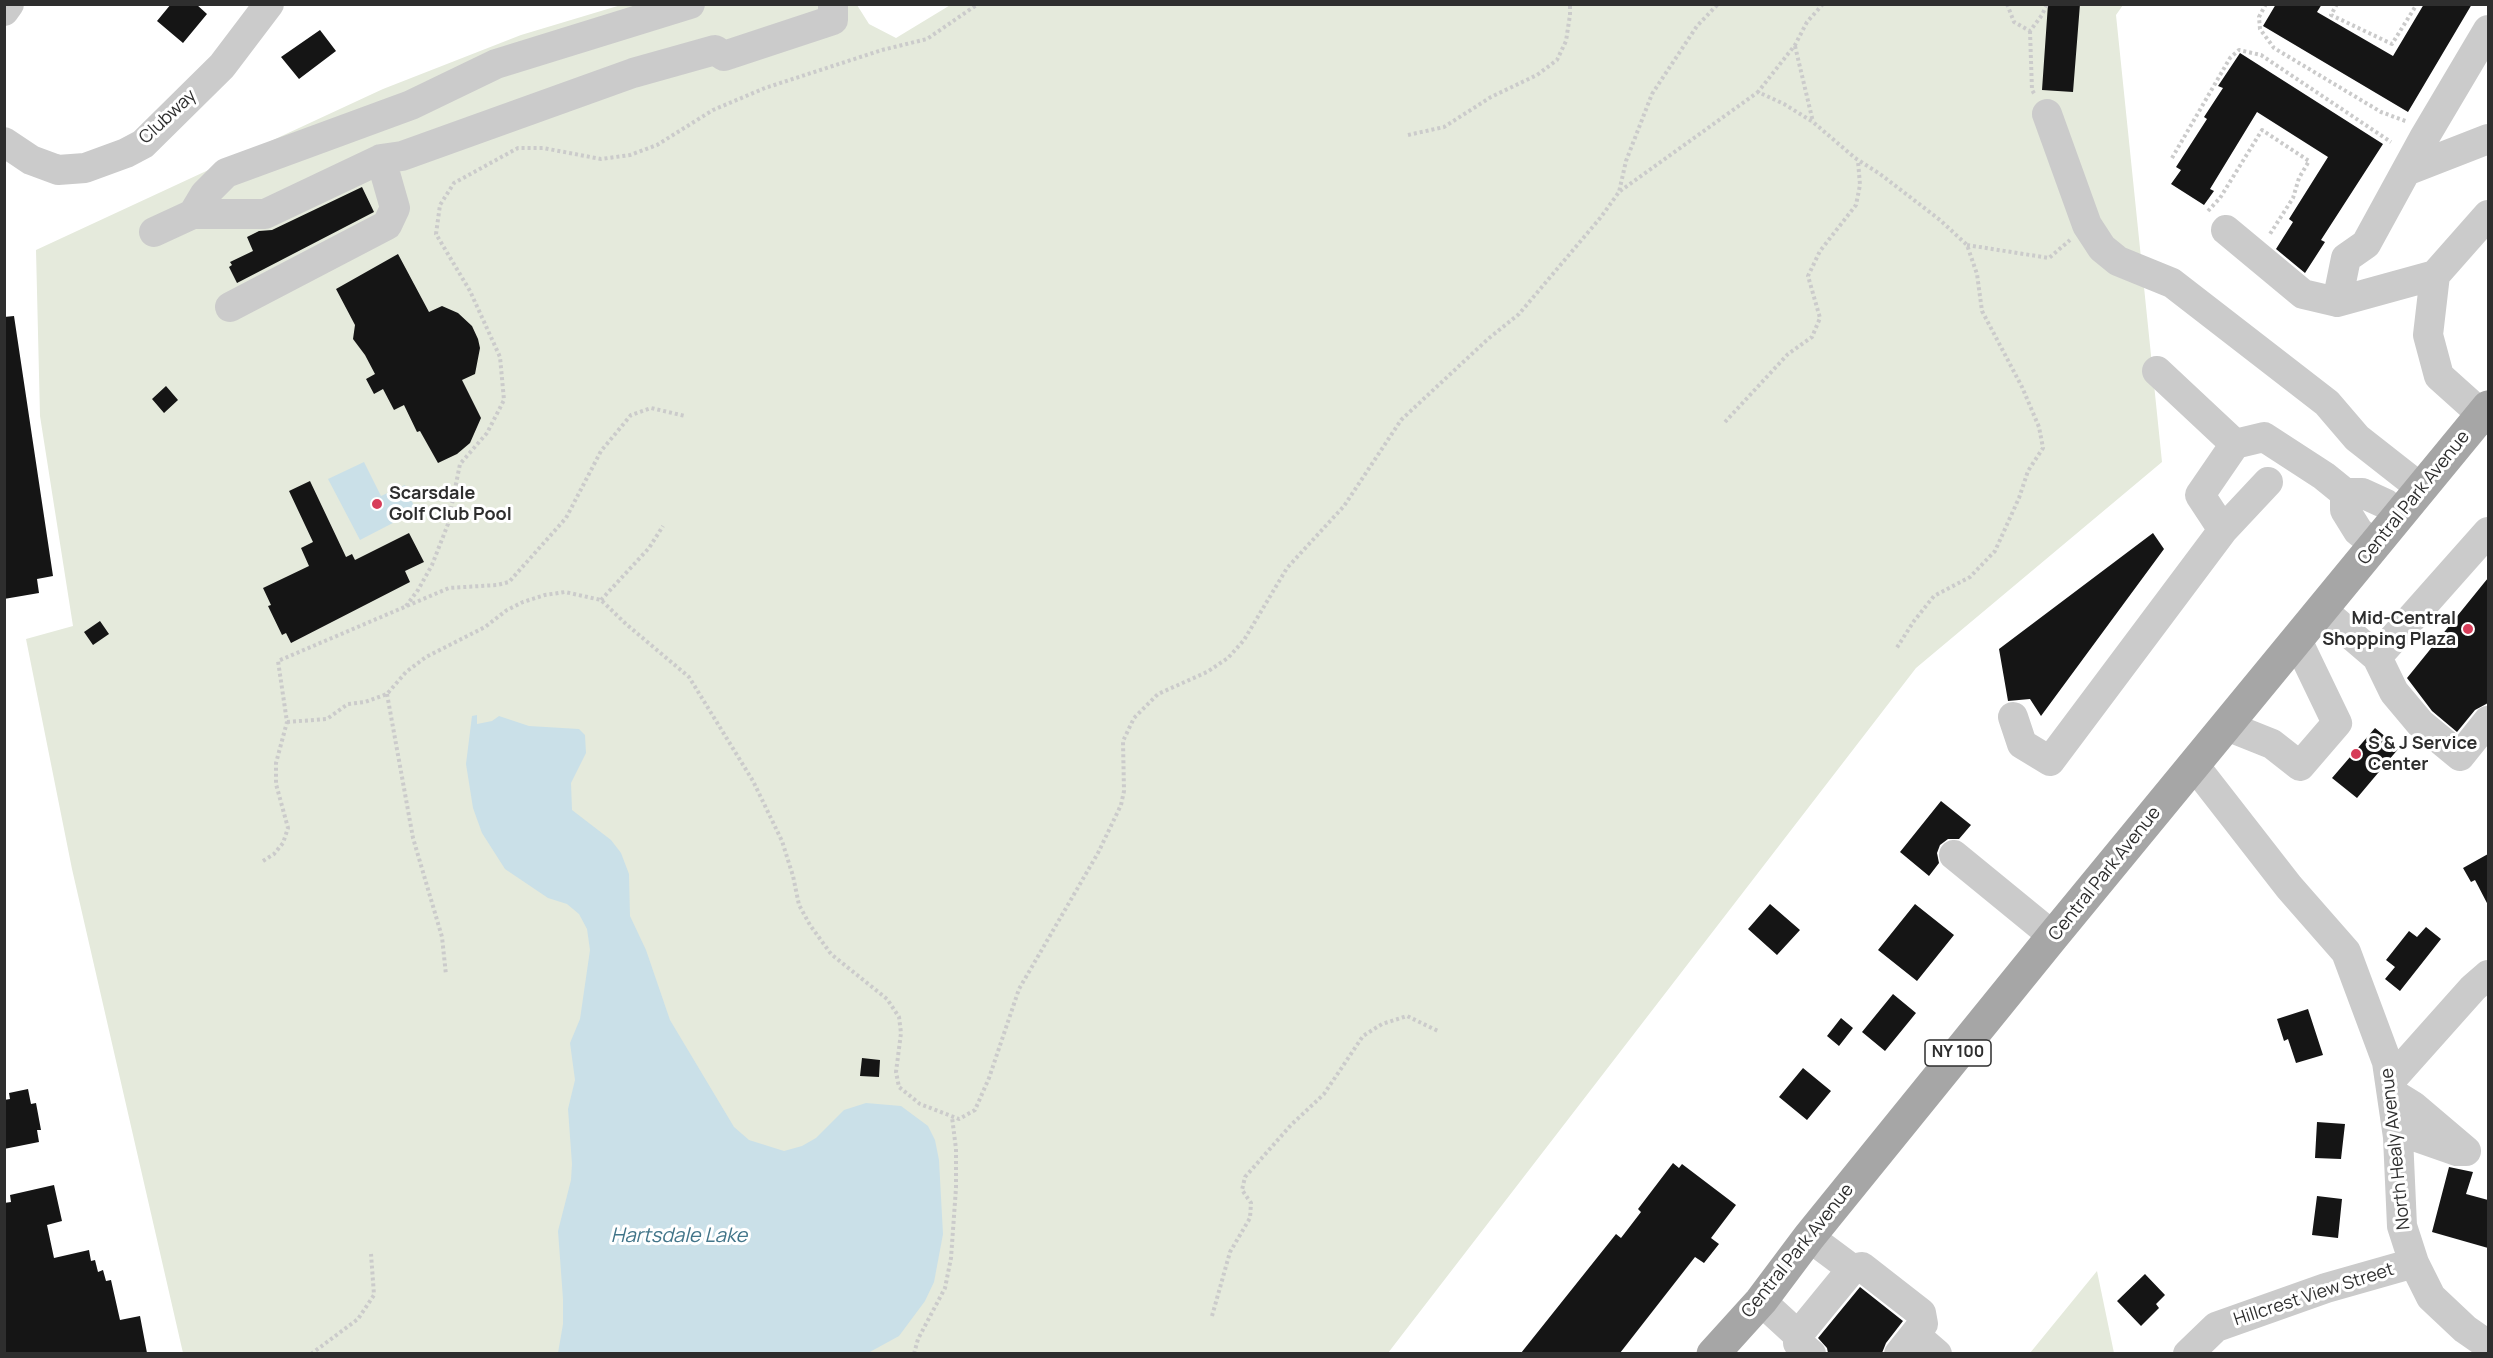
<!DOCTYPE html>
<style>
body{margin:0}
#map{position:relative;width:2493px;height:1358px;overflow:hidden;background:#fff;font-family:Manrope,sans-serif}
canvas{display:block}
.frame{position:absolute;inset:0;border:6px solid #2e2e2e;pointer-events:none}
</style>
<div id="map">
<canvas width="2493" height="1358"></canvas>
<div class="frame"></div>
</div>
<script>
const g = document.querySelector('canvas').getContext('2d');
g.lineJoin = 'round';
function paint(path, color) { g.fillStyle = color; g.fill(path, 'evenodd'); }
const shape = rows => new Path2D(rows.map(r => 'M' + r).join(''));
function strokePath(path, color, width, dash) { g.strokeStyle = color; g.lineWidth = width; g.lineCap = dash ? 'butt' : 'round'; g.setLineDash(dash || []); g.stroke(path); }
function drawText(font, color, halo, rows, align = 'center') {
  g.font = font + ' Manrope,sans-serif'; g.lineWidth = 6; g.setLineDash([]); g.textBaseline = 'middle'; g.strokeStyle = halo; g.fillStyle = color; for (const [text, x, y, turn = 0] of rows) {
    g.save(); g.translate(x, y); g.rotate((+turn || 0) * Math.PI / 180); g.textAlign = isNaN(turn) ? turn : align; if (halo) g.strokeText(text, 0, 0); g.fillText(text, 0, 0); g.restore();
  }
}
const green = shape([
 [952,4,2123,5,2116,15,2162,462,1916,668,1388,1353,183,1353,72,869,26,639,73,626,40,416,36,250,383,89,521,35,621,5,857,5,869,24,896,38],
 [2097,1271,2114,1353,2030,1353]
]);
const water = shape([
 [364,462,381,496,405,485,416,511,360,540,328,479],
 [477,715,477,724,492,721,499,716,529,726,579,729,585,735,586,753,571,783,572,810,611,840,621,853,629,874,630,916,646,950,670,1020,734,1127,749,1140,784,1151,802,1146,816,1138,844,1110,866,1103,901,1106,928,1126,935,1140,939,1160,943,1234,934,1282,925,1301,899,1336,868,1353,558,1353,563,1324,563,1299,558,1231,571,1180,572,1164,568,1109,575,1080,570,1043,580,1019,590,950,587,929,579,914,567,904,548,898,505,869,482,833,473,808,466,764,472,716]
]);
const building = shape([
 [171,4,196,4,207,14,183,43,157,21],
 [2048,4,2080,4,2073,92,2042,90],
 [2276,4,2322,4,2317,12,2393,56,2424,4,2472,4,2408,112,2263,26],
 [320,30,336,51,299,79,281,57],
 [2240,53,2383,144,2321,240,2325,242,2305,273,2276,249,2293,222,2289,219,2328,157,2257,112,2210,189,2214,191,2204,205,2171,184,2181,170,2176,167,2207,119,2204,117,2223,88,2218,86],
 [362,187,374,212,237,283,229,267,232,265,230,262,253,251,247,237,259,231,272,230],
 [398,254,429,312,442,306,458,313,472,326,478,339,480,348,475,374,462,380,481,418,470,443,457,454,438,463,420,431,417,432,404,405,394,410,383,389,374,394,366,379,375,374,365,355,353,339,355,325,336,289],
 [14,316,53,576,37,579,39,593,4,599,4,317],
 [166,386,178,400,164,413,152,399],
 [310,481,346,557,352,554,355,560,409,533,424,562,405,571,410,582,291,643,286,633,282,635,268,606,271,605,263,588,309,566,301,548,313,542,289,491],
 [2153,533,2164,549,2041,716,2030,699,2008,701,1999,649],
 [2488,578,2488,703,2475,710,2457,732,2432,711,2407,678],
 [100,621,109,634,93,645,84,632],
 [2375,728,2399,748,2357,798,2332,778],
 [1941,801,1971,825,1959,839,1948,839,1940,845,1937,853,1939,863,1929,876,1900,852],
 [2488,854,2488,905,2475,880,2471,882,2463,868],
 [1770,904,1800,930,1777,955,1748,929],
 [1915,904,1954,935,1917,981,1878,950],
 [2426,927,2441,939,2400,991,2385,979,2395,967,2386,960,2409,931,2417,937],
 [1893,994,1916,1013,1885,1051,1862,1032],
 [2308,1009,2323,1055,2296,1063,2288,1039,2284,1041,2277,1019],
 [1841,1018,1853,1028,1839,1046,1827,1036],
 [862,1058,880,1060,879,1077,860,1076],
 [1803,1068,1831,1091,1807,1120,1779,1097],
 [28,1089,31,1104,36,1103,41,1130,37,1130,39,1142,4,1149,4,1100,10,1099,9,1093],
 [2317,1122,2345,1124,2341,1159,2315,1158],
 [1673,1163,1679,1168,1682,1164,1736,1205,1711,1238,1719,1244,1704,1263,1695,1257,1620,1353,1521,1353,1616,1234,1621,1238,1641,1212,1638,1209],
 [2449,1167,2473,1172,2466,1194,2488,1200,2488,1248,2432,1232],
 [54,1185,62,1221,47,1225,54,1258,89,1250,91,1261,95,1260,98,1272,103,1270,106,1281,111,1280,120,1320,140,1316,147,1353,4,1353,4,1203,11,1202,10,1195],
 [2317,1196,2342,1199,2338,1238,2312,1235],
 [2145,1274,2165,1295,2156,1304,2159,1308,2141,1326,2117,1301],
 [1860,1287,1903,1321,1886,1343,1882,1353,1828,1353,1827,1348,1818,1338]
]);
const path = shape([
 [1823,4,1807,22,1795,45,1758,92,1784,104,1813,122,1855,158,1880,174,1940,220,1967,245,1977,274,1982,311,2022,387,2039,427,2043,448,2028,471,2019,498,1995,551,1970,577,1934,596,1914,621,1896,649],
 [2007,4,2014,22,2030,31,2042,15,2047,4],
 [2266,4,2259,17,2260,29,2274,48,2381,112,2408,122],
 [2337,4,2331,15,2392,44,2417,4],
 [2030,31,2032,90,2035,95],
 [1795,46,1813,122],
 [1408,135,1444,127,1491,97,1537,75,1557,60,1566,41,1570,15,1570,4],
 [2172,158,2230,58,2239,50,2261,55,2391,142],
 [1620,191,1758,92],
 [2208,211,2220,198,2262,130,2309,161,2299,178,2293,198,2270,234],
 [1967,245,2049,258,2070,240],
 [1725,422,1788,354,1812,337,1820,318,1808,276,1820,251,1856,205,1860,185,1858,161],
 [601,600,649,548,663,526],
 [406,606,418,590,432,565,448,524,460,464,487,433,504,400,500,357,470,291,436,234,440,205,454,183,518,148,543,148,601,159,630,155,657,145,713,110,765,88,882,50,927,39,978,4],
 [387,694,413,838,442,937,446,975],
 [287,722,327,719,348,704,365,702,387,694,406,672,426,657,485,627,507,610,523,602,545,595,565,592,601,600,626,624,689,677,753,781,782,841,793,876,799,905,810,925,831,954,887,999,899,1017,901,1033,896,1072,899,1087,920,1104,959,1119,975,1110,989,1078,1019,989,1098,853,1121,805,1124,791,1123,741,1134,718,1158,694,1207,672,1228,658,1244,640,1287,568,1344,506,1401,420,1488,339,1519,314,1601,217,1619,192,1626,161,1652,94,1697,26,1718,4],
 [263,861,274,854,283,843,288,828,276,784,276,763,287,722,278,661,449,588,497,585,509,582,566,518,601,451,631,415,651,408,685,416],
 [1212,1316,1230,1252,1250,1218,1251,1203,1242,1190,1245,1177,1291,1125,1324,1094,1363,1036,1382,1024,1407,1016,1438,1031],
 [311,1354,358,1319,374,1295,371,1254],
 [914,1354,918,1339,945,1288,951,1258,956,1188,956,1149,952,1117]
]);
const minor = shape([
 [690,4,496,64,411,105,226,173,205,194,193,214,265,214,381,159,402,156,633,73,715,50,724,56,833,20,833,4],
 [4,11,9,4],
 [2047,114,2087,225,2102,248,2118,261,2172,283,2327,403,2357,438,2422,489],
 [4,142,31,160,58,170,85,168,126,153,143,144,222,66,269,4],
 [2406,171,2488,139],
 [2488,215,2435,275,2428,335,2439,376,2488,420],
 [2226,230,2303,294,2337,302,2435,275],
 [154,232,193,214],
 [2337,302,2346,258,2366,244,2424,138,2488,30],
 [230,307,387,225,395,208,381,159],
 [2157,371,2235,444],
 [2345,493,2345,510,2358,531,2375,545],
 [2223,530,2200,495,2235,444,2264,437,2324,476,2345,493,2362,493,2386,504,2400,515],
 [2322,610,2377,657,2394,692,2420,723,2460,756,2488,721],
 [2377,657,2488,532],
 [2013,717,2022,744,2050,761,2223,530,2268,482],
 [2227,726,2272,744,2300,766,2337,723,2297,640],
 [2194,765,2289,887,2346,952,2387,1062,2398,1137,2402,1226,2414,1263,2431,1297,2465,1329,2488,1345],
 [1954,855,2053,936],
 [2390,1081,2473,988,2488,975],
 [2392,1093,2413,1106,2466,1151,2457,1151,2397,1130],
 [1809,1237,1852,1269,1862,1267,1921,1313,1923,1324,1899,1354],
 [1761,1301,1798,1335,1798,1343,1811,1354],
 [1798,1335,1852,1269],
 [1915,1335,1937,1354],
 [2188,1354,2216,1327,2326,1288,2414,1263]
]);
const major = shape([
 [1713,1354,1761,1301,1809,1237,2053,936,2488,407]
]);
const markers = [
 [377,504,6,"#d73d59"],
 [2468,629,6,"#d73d59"],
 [2356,754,6,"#d73d59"]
];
const shields = [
 [1958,1053,66]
];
const shieldNames = [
 ["NY 100",1958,1053]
];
const streetNames = [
 ["Clubway",168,117,-43],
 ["Central Park Avenue",2414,498,-51],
 ["Central Park Avenue",2105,874,-51],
 ["North Healy Avenue",2396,1149,-96],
 ["Central Park Avenue",1798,1251,-51],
 ["Hillcrest View Street",2314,1295,-18]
];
const poiNames = [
 ["Scarsdale",389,494],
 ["Golf Club Pool",389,515],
 ["Mid-Central",2456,619,"right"],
 ["Shopping Plaza",2456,640,"right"],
 ["S & J Service",2368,744],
 ["Center",2368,765]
];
const waterNames = [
 ["Hartsdale Lake",679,1236]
];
paint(green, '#e5eadc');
paint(water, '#cae0e8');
paint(building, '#151515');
strokePath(path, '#cbcbcb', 4, [3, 3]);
strokePath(minor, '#cbcbcb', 30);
strokePath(major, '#a6a6a6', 33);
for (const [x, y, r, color] of markers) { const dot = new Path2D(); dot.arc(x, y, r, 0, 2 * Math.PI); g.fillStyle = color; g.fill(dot); strokePath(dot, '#fff', 2); }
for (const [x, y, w] of shields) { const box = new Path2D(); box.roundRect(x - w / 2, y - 13, w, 26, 4.5); g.fillStyle = '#fff'; g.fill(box); strokePath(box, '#2e2e2e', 1.5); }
drawText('bold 16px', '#2e2e2e', null, shieldNames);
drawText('18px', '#2e2e2e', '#fff', streetNames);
drawText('bold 18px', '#2e2e2e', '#fff', poiNames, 'left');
drawText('italic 20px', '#427589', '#fff', waterNames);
</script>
